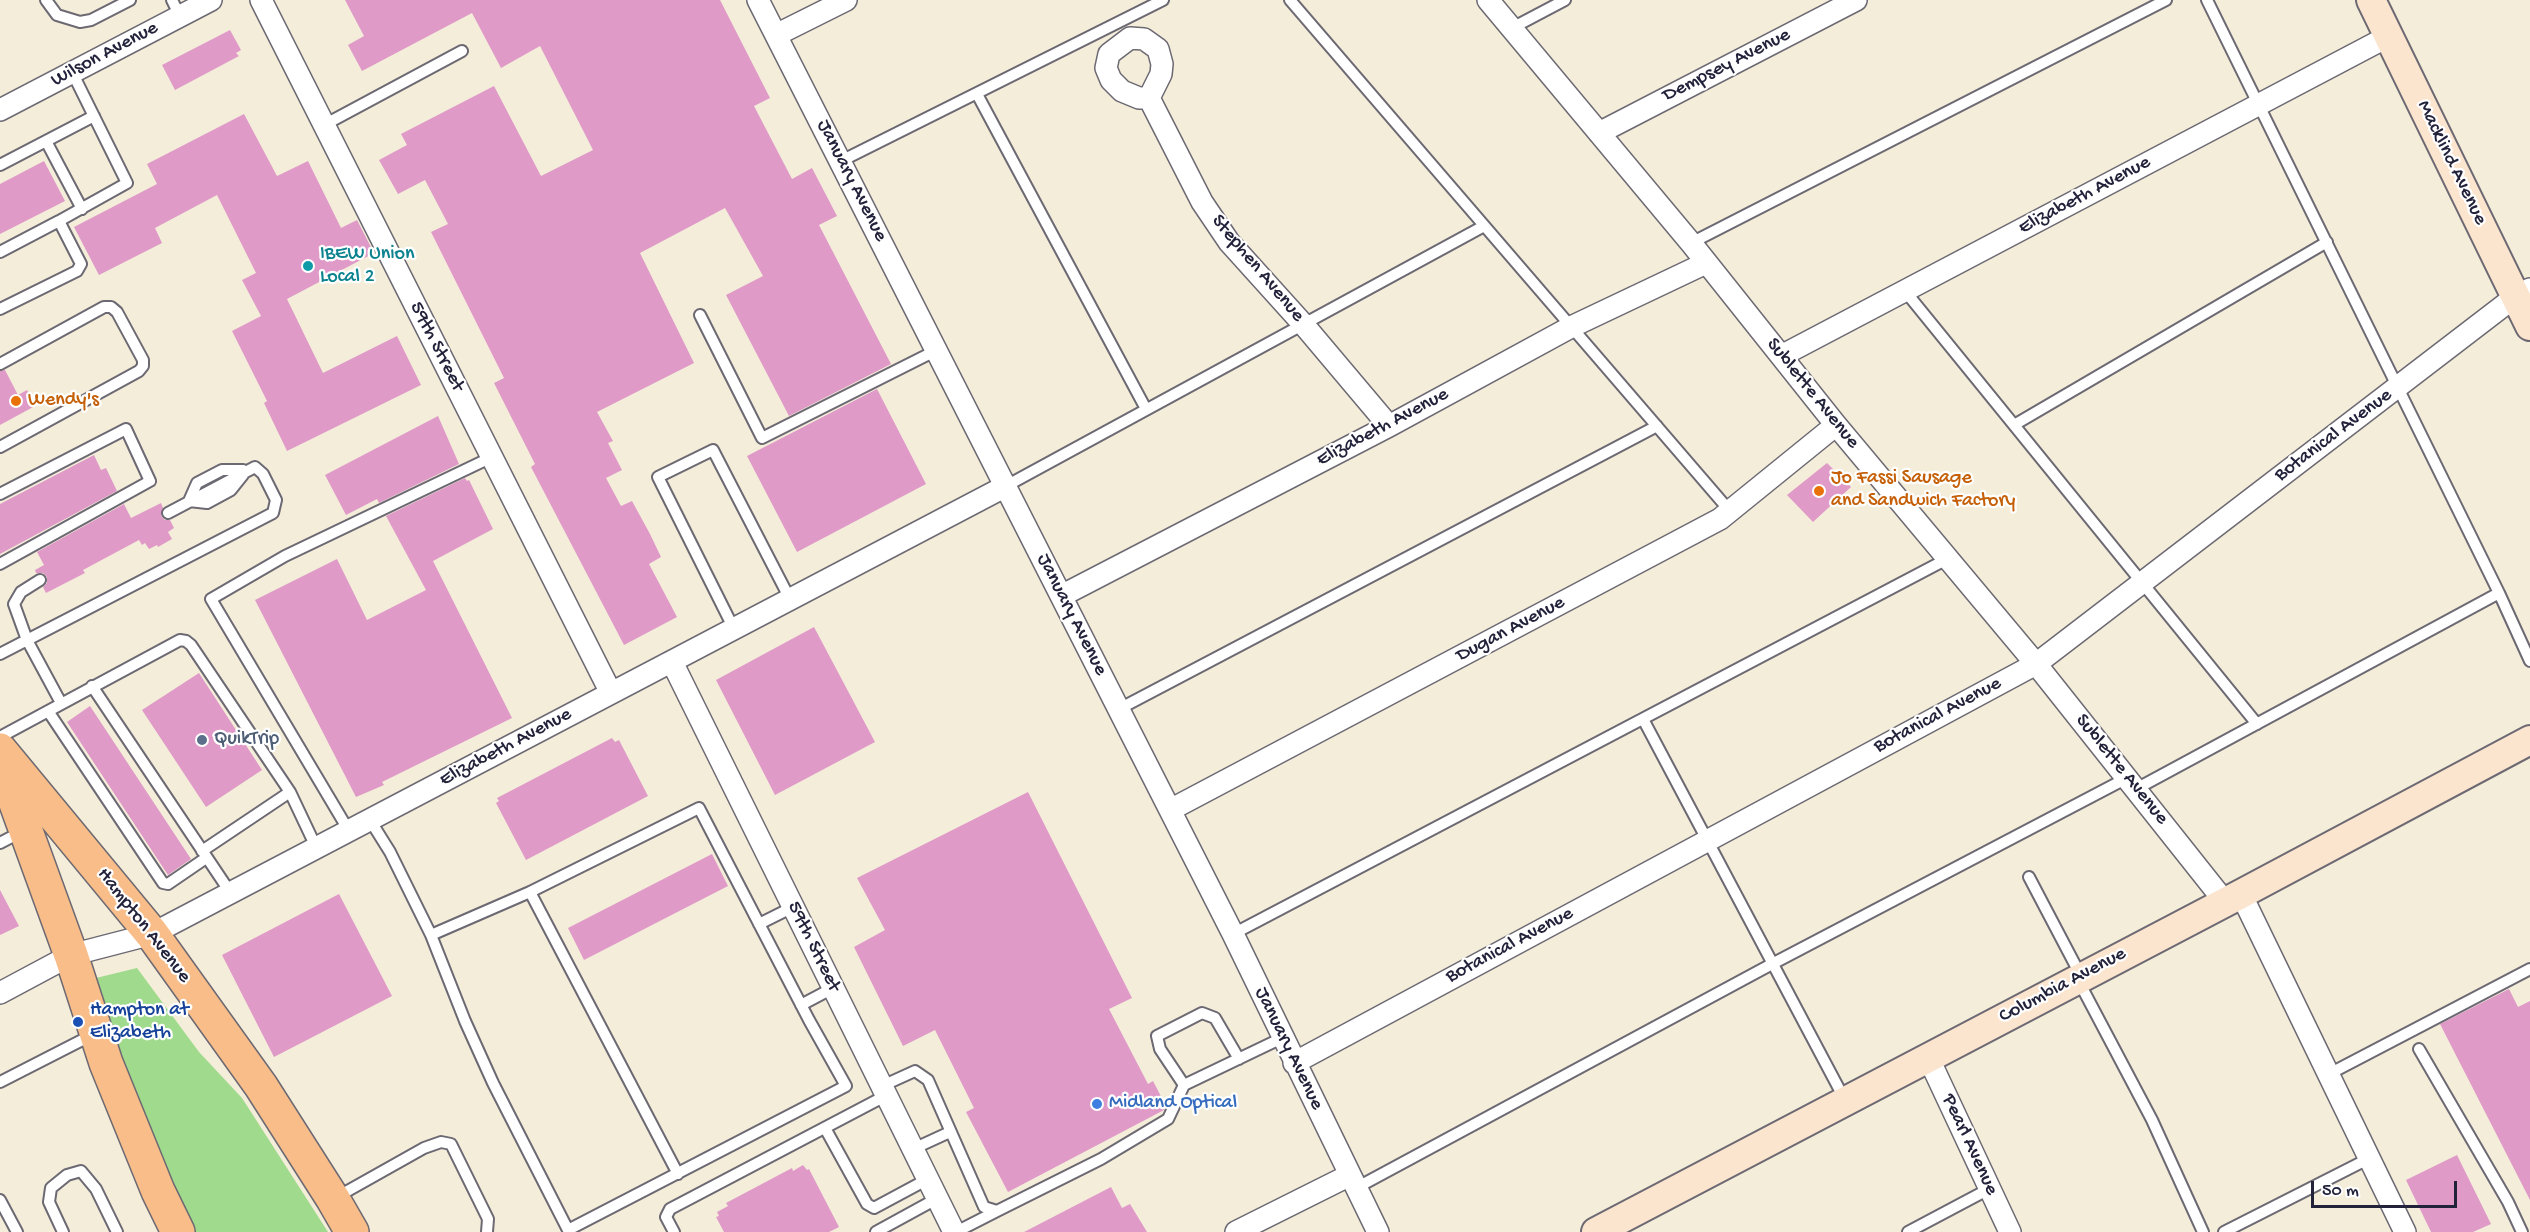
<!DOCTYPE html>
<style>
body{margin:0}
#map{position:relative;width:2530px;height:1232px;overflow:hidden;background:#f4edda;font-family:"Gochi Hand",sans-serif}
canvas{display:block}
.scale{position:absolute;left:2311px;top:1181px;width:146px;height:27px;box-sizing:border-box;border:3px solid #22223b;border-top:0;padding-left:8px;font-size:18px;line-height:21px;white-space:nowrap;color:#22223b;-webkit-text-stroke:4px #fff;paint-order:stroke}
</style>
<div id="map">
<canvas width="2530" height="1232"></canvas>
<div class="scale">50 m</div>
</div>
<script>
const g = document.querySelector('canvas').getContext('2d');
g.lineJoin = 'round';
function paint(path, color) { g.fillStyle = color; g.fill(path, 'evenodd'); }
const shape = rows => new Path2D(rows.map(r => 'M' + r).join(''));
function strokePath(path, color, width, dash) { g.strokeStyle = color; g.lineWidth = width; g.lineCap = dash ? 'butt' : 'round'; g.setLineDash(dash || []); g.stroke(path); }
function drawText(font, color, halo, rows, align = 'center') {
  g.font = font + ' "Gochi Hand",sans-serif'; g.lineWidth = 4.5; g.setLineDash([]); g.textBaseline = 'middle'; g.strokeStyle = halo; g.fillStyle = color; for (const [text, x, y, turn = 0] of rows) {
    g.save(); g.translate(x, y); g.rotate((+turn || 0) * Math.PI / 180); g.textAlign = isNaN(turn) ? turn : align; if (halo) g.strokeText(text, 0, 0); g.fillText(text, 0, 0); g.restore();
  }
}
const green = shape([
 [137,968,199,1052,242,1098,328,1232,192,1232,123,1059,96,978]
]);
const building = shape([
 [345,0,720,0,770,98,754,106,792,179,812,168,837,216,819,225,891,364,789,416,726,295,763,276,725,208,640,253,694,363,597,412,613,441,608,443,622,470,606,478,621,506,632,501,650,534,661,557,649,564,677,617,624,645,531,467,535,464,494,383,504,378,431,232,448,224,425,180,398,194,379,160,407,145,401,134,494,86,541,176,593,150,540,46,501,68,472,13,362,71,348,45,364,36],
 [230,30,241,50,236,53,239,56,175,90,162,65],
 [244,114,277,176,308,161,341,228,357,220,374,253,287,299,323,373,397,336,421,385,287,451,264,403,267,401,232,331,261,316,242,280,256,273,217,195,155,228,162,243,99,275,74,227,157,184,147,164],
 [44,161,65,201,0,234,0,184],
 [5,370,18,395,27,390,35,406,0,425,0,371],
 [877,389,926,484,797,552,747,456],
 [438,416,459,464,379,503,377,499,346,515,325,475],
 [94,455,101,470,106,468,117,491,0,554,0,504],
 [1827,463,1851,487,1813,522,1787,495],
 [465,478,467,481,469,480,493,529,433,561,512,718,382,782,384,785,356,797,255,600,337,559,367,620,426,590,386,516],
 [161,503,163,508,161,516,165,520,170,520,174,528,168,532,172,539,158,547,157,545,149,549,145,543,142,545,139,540,83,570,85,573,46,593,43,587,47,583,47,577,43,573,36,573,35,570,44,565,37,552,124,504,131,518],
 [814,627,875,742,775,795,716,680],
 [199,673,262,770,206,807,142,710],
 [90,706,191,859,168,875,67,722],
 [612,738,615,742,619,740,648,796,526,860,496,803,499,801,497,798],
 [1028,792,1132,998,1109,1009,1148,1084,1153,1081,1166,1106,1164,1110,1008,1192,966,1112,974,1108,935,1030,903,1046,854,947,885,930,857,878],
 [712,854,728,886,584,960,568,928],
 [0,890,19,926,0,935],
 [339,894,392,996,274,1057,222,955],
 [2509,989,2518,1007,2530,1001,2530,1200,2440,1024],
 [2457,1155,2491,1224,2473,1232,2431,1232,2406,1180],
 [803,1165,807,1170,809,1169,839,1227,829,1232,724,1232,716,1217,719,1216,717,1212,728,1206,726,1203,792,1168,793,1171],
 [1111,1187,1122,1208,1130,1204,1147,1232,1024,1232]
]);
const lane = shape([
 [46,0,57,15,80,22,91,20,130,0],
 [172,0,180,16],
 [1290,0,1729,510],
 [2207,0,2499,593,2530,661],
 [1512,28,1565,0],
 [977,94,1146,409],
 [324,125,462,51],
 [46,141,82,209],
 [841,161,1163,0],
 [0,165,94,116],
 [1691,243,2166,0],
 [0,252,59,221],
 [1905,291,2257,724],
 [0,309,77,271,81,264,59,221,127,183,72,72],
 [700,315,762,438,937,350],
 [0,364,104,307,111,307,117,312,143,360,143,366,139,371,0,447],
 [2014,425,2327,242],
 [1006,486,1484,226],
 [0,494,126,429,150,481,0,564],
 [189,501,197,483,222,470,243,470],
 [189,501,207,503,231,490,243,475],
 [40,580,21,592,14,604,27,640,61,703],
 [734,629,658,477,713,450,790,599],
 [0,654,273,513,276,500,263,474,255,467,168,513],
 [92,686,230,892],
 [1119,709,1657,426],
 [48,711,163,883,168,884,206,858],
 [1643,719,1845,1100],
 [0,737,180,640,186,641,191,645,290,792,316,847],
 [2136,789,2499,593],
 [370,820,390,852,431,935,465,1021,493,1083,568,1230,846,1086,809,1020,699,808,530,892,431,935],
 [349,831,211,599,285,556,492,457],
 [0,843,23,831],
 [202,851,290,792],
 [2029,877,2081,976],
 [530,892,678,1174],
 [759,924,793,907],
 [1233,934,1947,559],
 [2078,980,2152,1120,2203,1232],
 [801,1005,833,988],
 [2419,1049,2508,1202,2522,1232],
 [2329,1074,2530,969],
 [0,1082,94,1034],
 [1184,1085,1160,1049,1157,1036,1202,1013,1215,1018,1239,1059],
 [882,1086,915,1071,928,1080,984,1207,997,1211,1101,1159,1168,1119,1184,1085,1282,1038],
 [825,1128,867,1204,874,1208,928,1179],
 [913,1149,950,1132],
 [1356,1188,1772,964,2127,778],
 [335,1198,424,1148,441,1142,451,1144,488,1219,487,1232],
 [0,1200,17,1232],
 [63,1232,49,1202,51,1188,67,1175,81,1171,96,1189,117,1232],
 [674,1232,666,1217,670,1209,887,1095],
 [876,1232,938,1198],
 [956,1232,997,1211],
 [1908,1232,1989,1189],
 [2224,1232,2370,1158]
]);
const street = shape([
 [261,0,611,693],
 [758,0,1233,934,1378,1232],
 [1488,0,1691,243,1836,425,2036,664,2225,902],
 [776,35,846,0],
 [1149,98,1139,98,1122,91,1111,80,1106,68,1109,54,1130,38,1144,39,1158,49,1162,64,1161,74,1149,98,1202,202,1229,242,1303,324,1389,426],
 [0,110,211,0],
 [1599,133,1856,0],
 [1781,356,2389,36],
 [1061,596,1389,426,1571,327,1706,263],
 [672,662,954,1232],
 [1170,810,1720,519,1836,425],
 [2241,894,2405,1232],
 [0,993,71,955,152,934,1006,486],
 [1928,1057,2010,1232],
 [1294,1063,2036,664,2516,296,2530,289],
 [1236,1232,1350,1175]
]);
const secondary = shape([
 [2371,0,2530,326],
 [1596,1232,2241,894,2530,740]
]);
const primary = shape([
 [0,750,152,934,261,1086,333,1199,352,1232],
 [2,765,71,955,106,1063,158,1191,178,1232]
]);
const markers = [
 [308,266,6,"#0f9aa8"],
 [16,401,6,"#e8710a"],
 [1819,491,6,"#e8710a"],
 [202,740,6,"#5c6f8a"],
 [78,1022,6,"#1a4fb4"],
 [1097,1104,6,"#3f7fe0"]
];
const streetNames = [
 ["Wilson Avenue",105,55,-28],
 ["Dempsey Avenue",1727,66,-27],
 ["Macklind Avenue",2451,163,64],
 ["January Avenue",851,181,63],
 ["Elizabeth Avenue",2085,196,-28],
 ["Stephen Avenue",1257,269,50],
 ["59th Street",436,347,63],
 ["Sublette Avenue",1812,394,51],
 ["Elizabeth Avenue",1383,428,-28],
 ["Botanical Avenue",2334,436,-37],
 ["January Avenue",1071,615,63],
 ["Dugan Avenue",1511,630,-28],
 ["Botanical Avenue",1938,716,-28],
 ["Elizabeth Avenue",506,748,-28],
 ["Sublette Avenue",2121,770,51],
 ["Hampton Avenue",143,926,52],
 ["Botanical Avenue",1510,946,-28],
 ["59th Street",813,947,64],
 ["Columbia Avenue",2063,986,-28],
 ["January Avenue",1288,1049,64],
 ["Pearl Avenue",1969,1145,65]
];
const cultureNames = [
 ["IBEW Union",320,255],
 ["Local 2",320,278]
];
const foodNames = [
 ["Wendy's",28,401],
 ["Jo Fassi Sausage",1831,479],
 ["and Sandwich Factory",1831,502]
];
const serviceNames = [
 ["QuikTrip",214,740]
];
const transitNames = [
 ["Hampton at",90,1011],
 ["Elizabeth",90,1034]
];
const shopNames = [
 ["Midland Optical",1109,1104]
];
paint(green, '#a0da8d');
paint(building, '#df9ac8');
strokePath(lane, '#6c6973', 14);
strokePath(street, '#6c6973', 24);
strokePath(secondary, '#6c6973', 32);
strokePath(primary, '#6c6973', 36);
strokePath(lane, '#fff', 10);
strokePath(street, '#fff', 21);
strokePath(secondary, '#fce5cf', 28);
strokePath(primary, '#f8bd88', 33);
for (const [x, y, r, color] of markers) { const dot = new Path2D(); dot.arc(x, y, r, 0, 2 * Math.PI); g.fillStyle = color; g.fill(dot); strokePath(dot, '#fff', 2); }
drawText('20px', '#22223b', '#fff', streetNames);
drawText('20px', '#0d838f', '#fff', cultureNames, 'left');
drawText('20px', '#c56008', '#fff', foodNames, 'left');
drawText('20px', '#4e5e75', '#fff', serviceNames, 'left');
drawText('20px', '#164399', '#fff', transitNames, 'left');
drawText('20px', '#366cbe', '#fff', shopNames, 'left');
</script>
